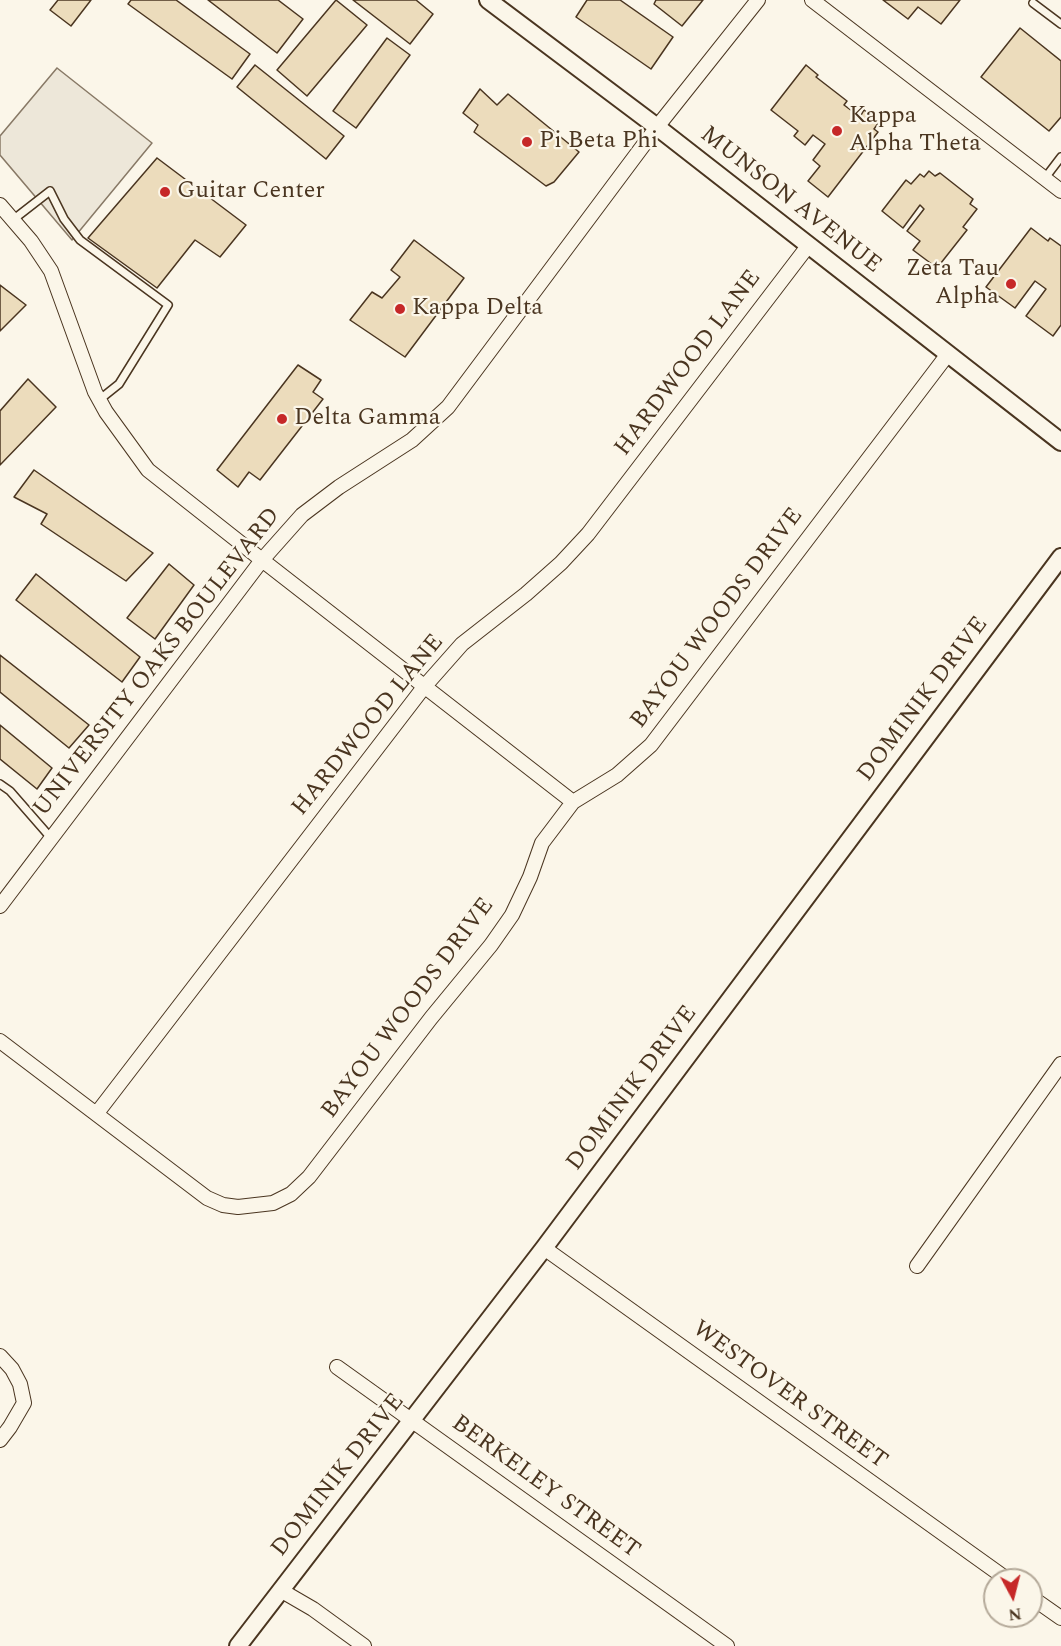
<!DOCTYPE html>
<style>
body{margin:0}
#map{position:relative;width:1061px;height:1646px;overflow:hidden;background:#fbf6e9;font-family:Spectral,serif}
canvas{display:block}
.north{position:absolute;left:983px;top:1568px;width:60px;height:60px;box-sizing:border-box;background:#fbf6e9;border:2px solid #b4a999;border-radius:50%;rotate:173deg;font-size:16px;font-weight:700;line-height:24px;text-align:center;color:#4a3520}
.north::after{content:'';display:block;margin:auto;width:21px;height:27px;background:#c62828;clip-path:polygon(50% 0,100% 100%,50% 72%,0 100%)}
</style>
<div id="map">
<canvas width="1061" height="1646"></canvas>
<div class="north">N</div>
</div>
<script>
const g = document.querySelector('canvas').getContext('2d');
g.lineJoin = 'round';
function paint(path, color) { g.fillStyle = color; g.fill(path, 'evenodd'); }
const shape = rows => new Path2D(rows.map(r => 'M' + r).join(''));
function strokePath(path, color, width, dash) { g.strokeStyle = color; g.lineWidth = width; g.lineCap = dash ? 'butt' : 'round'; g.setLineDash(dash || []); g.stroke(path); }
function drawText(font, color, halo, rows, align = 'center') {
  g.font = font + ' Spectral,serif'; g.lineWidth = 4.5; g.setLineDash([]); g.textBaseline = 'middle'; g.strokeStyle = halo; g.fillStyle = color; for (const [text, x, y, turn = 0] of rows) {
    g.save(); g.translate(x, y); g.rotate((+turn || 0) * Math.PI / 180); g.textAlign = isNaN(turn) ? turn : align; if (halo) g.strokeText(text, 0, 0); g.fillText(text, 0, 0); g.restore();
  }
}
const parking = shape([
 [57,68,152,143,72,240,0,155,0,136,57,68]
]);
const building = shape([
 [58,0,91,0,71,26,50,10,58,0],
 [131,0,176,0,250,54,232,79,128,4,131,0],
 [208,0,278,0,303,19,277,53,208,0],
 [336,0,367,25,307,96,277,70,336,0],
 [353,0,416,0,433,14,410,44,353,0],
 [587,0,620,0,673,37,651,69,576,17,587,0],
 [656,0,703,0,682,26,654,4,656,0],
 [883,0,960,0,941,24,918,7,908,19,883,0],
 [1020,28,1061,61,1061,117,1049,131,981,77,1020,28],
 [387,38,410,55,356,128,333,111,387,38],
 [255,65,344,136,326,159,237,87,255,65],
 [806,65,818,75,816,77,847,101,844,105,860,117,864,110,879,122,874,129,878,132,828,197,808,181,820,166,813,160,825,144,813,135,805,145,794,136,798,131,771,110,806,65],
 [480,89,497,105,508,94,579,152,554,182,546,186,474,132,478,125,463,113,480,89],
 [157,158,246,225,220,257,195,240,157,288,88,238,157,158],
 [929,171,935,176,940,173,973,199,970,204,977,209,963,227,967,230,937,268,913,250,920,241,907,231,924,209,920,205,903,228,882,211,906,180,911,184,920,174,924,177,929,171],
 [1031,228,1048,241,1050,238,1061,246,1061,325,1053,336,1026,316,1046,289,1035,281,1015,308,986,287,1031,228],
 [414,240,464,278,405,357,350,320,372,292,382,298,400,277,391,270,414,240],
 [0,285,26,305,0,331,0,285],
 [298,365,321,380,313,392,323,399,260,480,249,472,238,487,217,470,298,365],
 [28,379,56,407,0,465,0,411,28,379],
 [34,470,153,553,126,581,41,524,47,514,14,497,34,470],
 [169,564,194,585,155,639,127,618,169,564],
 [36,574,140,657,122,682,16,600,36,574],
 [0,655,89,725,69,748,0,692,0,655],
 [0,725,52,768,37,789,0,759,0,725]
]);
const service = shape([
 [1033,3,1061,24],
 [1045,178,1061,157],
 [14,219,50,191,64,219,80,240,168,305,119,384,99,400],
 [0,784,10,791,51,838]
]);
const minor = shape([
 [812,0,1061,191],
 [0,205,31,241,51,271,95,392,106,412,148,470,262,560,573,802],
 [0,906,262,560,302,515,339,487,412,440,448,407,657,127,758,0],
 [0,1041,207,1198,223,1205,238,1207,273,1203,291,1194,309,1177,431,1018,491,945,512,915,530,877,542,843,573,802,617,775,651,745,948,354],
 [97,1113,424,687,462,644,526,594,561,563,588,534,808,246],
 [544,1248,1008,1580],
 [917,1266,1061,1064],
 [0,1356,12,1369,20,1384,24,1403,10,1427,0,1440],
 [337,1367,727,1646],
 [282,1591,313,1609,364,1646],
 [1031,1597,1061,1618]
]);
const tertiary = shape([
 [488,0,657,127,1061,442],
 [238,1646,544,1248,1061,557]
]);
const markers = [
 [837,131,6,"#c62828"],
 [527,142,6,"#c62828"],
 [165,192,6,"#c62828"],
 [1011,284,6,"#c62828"],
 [400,309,6,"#c62828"],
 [282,419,6,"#c62828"]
];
const poiNames = [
 ["Kappa",849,117],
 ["Alpha Theta",849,145],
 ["Pi Beta Phi",539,142],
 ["Guitar Center",177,192],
 ["Zeta Tau",999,270,"right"],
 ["Alpha",999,298,"right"],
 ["Kappa Delta",412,309],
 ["Delta Gamma",294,419]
];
const streetNames = [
 ["MUNSON AVENUE",790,201,38],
 ["HARDWOOD LANE",689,364,-53],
 ["BAYOU WOODS DRIVE",718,619,-53],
 ["UNIVERSITY OAKS BOULEVARD",158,663,-52],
 ["DOMINIK DRIVE",924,700,-53],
 ["HARDWOOD LANE",369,726,-51],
 ["BAYOU WOODS DRIVE",409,1009,-53],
 ["DOMINIK DRIVE",633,1089,-53],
 ["WESTOVER STREET",789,1396,36],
 ["DOMINIK DRIVE",339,1476,-52],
 ["BERKELEY STREET",545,1488,36]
];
paint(parking, '#ede7d9');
strokePath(parking, '#887966', 1.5);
paint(building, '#ecdcbc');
strokePath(building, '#4a3520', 1.5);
strokePath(service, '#4a3520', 10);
strokePath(minor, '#4a3520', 16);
strokePath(tertiary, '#4a3520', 20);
strokePath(service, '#fbf6e9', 7);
strokePath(minor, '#fbf6e9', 14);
strokePath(tertiary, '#fbf6e9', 16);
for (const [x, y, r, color] of markers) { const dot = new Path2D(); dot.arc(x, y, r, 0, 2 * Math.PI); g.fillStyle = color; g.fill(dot); strokePath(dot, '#fbf6e9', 2); }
drawText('24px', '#4a3520', '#fbf6e9', poiNames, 'left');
drawText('24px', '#4a3520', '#fbf6e9', streetNames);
</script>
